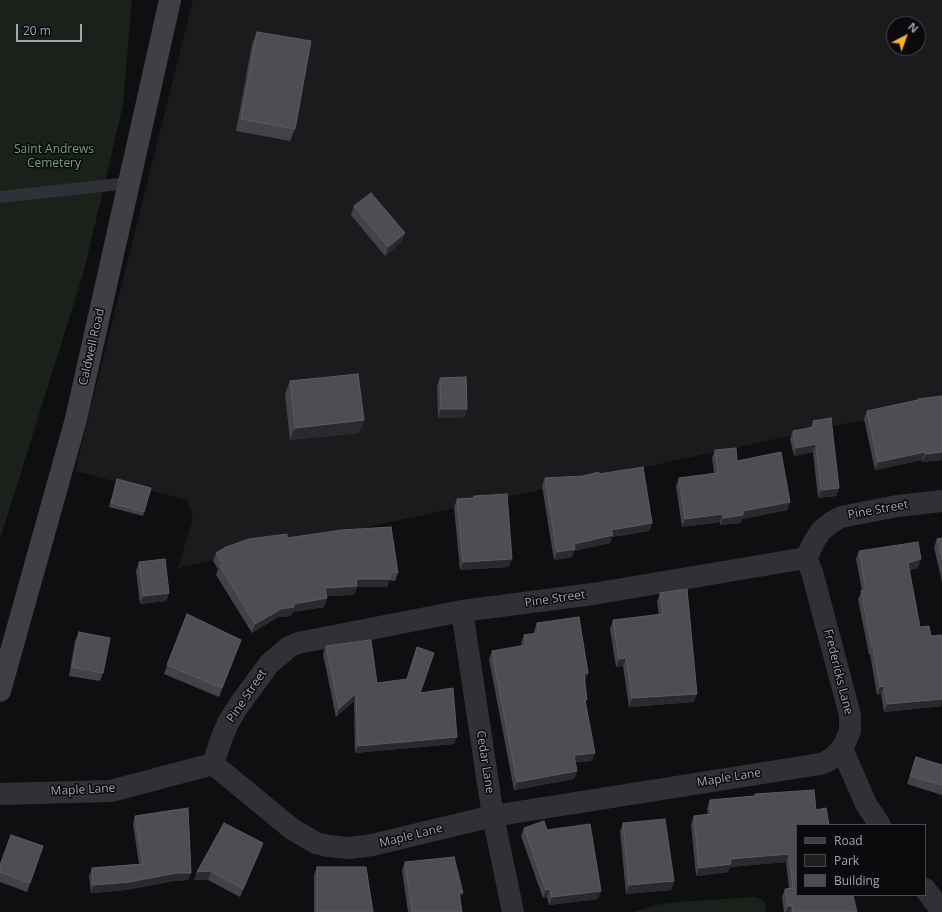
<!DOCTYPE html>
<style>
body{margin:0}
#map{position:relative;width:942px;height:912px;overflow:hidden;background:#0f0f11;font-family:"Open Sans",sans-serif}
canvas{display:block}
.legend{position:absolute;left:796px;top:824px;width:130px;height:72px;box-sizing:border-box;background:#0a0a0c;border:1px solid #46484f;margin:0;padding:5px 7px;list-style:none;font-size:12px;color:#9fa5b3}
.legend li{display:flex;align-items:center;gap:8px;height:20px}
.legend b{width:20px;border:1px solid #46484f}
.north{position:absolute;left:886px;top:16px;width:40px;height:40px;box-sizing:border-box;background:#0a0a0c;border:1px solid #46484f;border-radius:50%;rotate:41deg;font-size:11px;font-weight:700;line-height:16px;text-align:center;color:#9fa5b3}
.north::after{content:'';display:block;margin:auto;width:14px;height:18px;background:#ffb119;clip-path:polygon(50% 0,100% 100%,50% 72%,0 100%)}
.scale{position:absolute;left:16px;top:24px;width:66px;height:18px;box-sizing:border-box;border:2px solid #9fa5b3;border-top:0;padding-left:5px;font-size:12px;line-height:14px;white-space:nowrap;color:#9fa5b3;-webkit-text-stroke:3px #0a0a0c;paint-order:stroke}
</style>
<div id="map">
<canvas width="942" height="912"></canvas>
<ul class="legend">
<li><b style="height:5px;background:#3e4046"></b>Road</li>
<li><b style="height:11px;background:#19211a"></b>Park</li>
<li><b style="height:11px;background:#4c4e54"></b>Building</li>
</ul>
<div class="north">N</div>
<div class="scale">20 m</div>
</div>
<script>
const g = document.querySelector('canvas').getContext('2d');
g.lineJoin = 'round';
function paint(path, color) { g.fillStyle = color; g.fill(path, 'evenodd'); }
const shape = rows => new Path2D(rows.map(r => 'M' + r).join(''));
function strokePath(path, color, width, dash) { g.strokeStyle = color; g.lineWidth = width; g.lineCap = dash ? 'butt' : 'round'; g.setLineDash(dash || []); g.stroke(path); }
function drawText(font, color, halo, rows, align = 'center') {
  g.font = font + ' "Open Sans",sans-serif'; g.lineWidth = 3; g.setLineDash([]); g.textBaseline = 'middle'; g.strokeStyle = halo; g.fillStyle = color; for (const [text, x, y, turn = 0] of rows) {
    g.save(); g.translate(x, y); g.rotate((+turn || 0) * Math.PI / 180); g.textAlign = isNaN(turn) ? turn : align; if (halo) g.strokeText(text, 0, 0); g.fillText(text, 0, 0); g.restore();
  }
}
const built = shape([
 [193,0,942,0,942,403,178,568,193,518,187,500,75,471],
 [894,24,918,24,918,48,894,48]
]);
const green = shape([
 [0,0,132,0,123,105,84,271,0,539],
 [756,897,765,902,766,912,633,912,656,905,677,902]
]);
const lane = shape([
 [0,197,129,183]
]);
const street = shape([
 [806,558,815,540,821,531,832,522,841,517,897,506,942,501],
 [462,611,493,816,513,912],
 [842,749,866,804,880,825],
 [213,764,292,829,316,843,328,846,349,848,372,845,493,816,820,764,828,761,837,754,844,745,850,731,850,715,812,572,806,558],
 [213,764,222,737,229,721,239,705,269,664,289,647,298,643,462,611,593,594,806,558],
 [0,794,111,791,213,764],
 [925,889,942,911]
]);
const secondary = shape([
 [0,691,76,419,170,0]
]);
const wall = shape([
 [257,32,295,129,290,141,236,131,252,44],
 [354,206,405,233,401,242,385,256,351,215],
 [440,378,467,409,464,417,438,418,437,386],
 [290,381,364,420,359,433,290,440,285,394],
 [918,399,942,460,922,462,922,460,875,470,864,419,867,411,918,400],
 [813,421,839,488,836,496,818,498,813,452,794,456,790,439,793,431,811,428],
 [715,450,737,461,790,502,787,510,742,519,741,523,720,525,720,522,682,527,676,486,679,478,714,473,712,458],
 [599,474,652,523,649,531,612,537,610,543,574,551,572,557,554,560,542,486,545,478,583,476],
 [117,479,144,512,143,516,109,507],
 [474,496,509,567,460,570,454,507,457,499,473,498],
 [287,538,398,573,395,581,389,580,387,587,357,587,354,595,326,596,327,598,324,607,293,612,291,616,278,617,252,633,216,575,218,569,213,561,216,553],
 [942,538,942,582,934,547,937,539],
 [859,551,918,568,909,570,920,627,931,636,942,635,942,706,884,712,881,694,877,695,870,654,869,655,858,599,862,591,856,559],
 [139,562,169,593,166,601,140,604,136,571],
 [660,593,694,702,629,707,623,666,616,667,610,629,613,620,659,615,657,602],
 [187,614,241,640,219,697,164,674],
 [537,623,588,673,585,681,584,681,586,703,592,761,575,762,577,771,574,779,514,790,489,659,492,651,522,646,521,643,524,635,534,634,534,631],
 [79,632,103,673,100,681,69,676,75,641],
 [326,646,377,683,407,679,417,647,420,693,454,744,355,753,354,701,336,717,323,654],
 [916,757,942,765,942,795,907,784],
 [755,794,797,825,857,912,784,912,782,897,785,889,789,889,786,862,730,867,728,872,696,876,691,824,694,816,708,814,707,808,710,800,754,796],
 [135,816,188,880,173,881,126,890,91,893,89,876,92,868,139,864,133,824],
 [623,823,674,881,671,890,626,894,620,831],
 [524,828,547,830,598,899,549,905,547,897,543,898,521,836],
 [43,846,27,892,0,882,0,865],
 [260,851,240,897,208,880,194,880,197,872],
 [405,862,460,900,462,912,408,912,402,870],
 [317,867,373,912,314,912,314,875]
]);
const shadedWall = shape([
 [405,233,401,242,385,256,388,247],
 [441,409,467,409,464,417,438,418],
 [364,420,359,433,290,440,295,428],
 [816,444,813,452,794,456,796,448],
 [925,452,922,460,875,470,878,462],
 [942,452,942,460,922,462,926,454],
 [839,488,836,496,818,498,821,490],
 [790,502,787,510,742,519,741,523,720,525,723,518,743,511],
 [723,514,720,522,682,527,685,519],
 [652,523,649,531,612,537,610,543,574,551,572,557,554,560,557,552,574,544,611,530],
 [512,559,509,567,460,570,463,562],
 [921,559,918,568,905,571,908,563],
 [356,579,390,579,387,587,357,587,354,595,322,596,325,588],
 [169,593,166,601,140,604,143,596],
 [327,598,324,607,293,612,291,616,278,617,252,633,255,624,281,609,294,604],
 [626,658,623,666,616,667,619,659],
 [588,673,585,681,581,682,584,674],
 [884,686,881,694,877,695,880,687],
 [356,693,354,701,336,717,339,709],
 [697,694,694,702,629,707,632,698],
 [942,699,942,706,884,712,887,704],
 [457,737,454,744,355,753,358,746],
 [595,753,592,761,571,763,574,755],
 [577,771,574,779,514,790,517,782],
 [263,843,260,851,240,897,243,889],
 [789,854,786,862,730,867,728,872,696,876,699,868,730,859],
 [211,871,208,880,194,880,197,872],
 [176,873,191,873,188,880,173,881,126,890,91,893,93,885],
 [674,881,671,890,626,894,629,885],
 [550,889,547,897,543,898,546,890],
 [601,891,598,899,549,905,552,897],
 [459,893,463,893,460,901],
 [788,906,792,906,790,912,786,912]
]);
const building = shape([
 [257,32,311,41,295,129,241,119,257,32],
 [371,193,405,233,388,247,354,206,371,193],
 [358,374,364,420,295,428,290,381,358,374],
 [466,377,467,409,441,409,440,378,466,377],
 [942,396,942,452,926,454,925,452,878,462,867,411,918,400,918,399,942,396],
 [831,418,839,488,821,490,816,444,796,448,793,431,814,427,813,421,831,418],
 [736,448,737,461,781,452,790,502,743,511,743,515,723,518,723,514,685,519,679,478,718,473,715,450,736,448],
 [643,467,652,523,611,530,613,535,574,544,575,549,557,552,545,478,583,476,599,472,599,474,643,467],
 [117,479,151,488,144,512,111,503,117,479],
 [507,494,512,559,463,562,457,499,474,498,474,496,507,494],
 [391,527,398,573,390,572,390,579,356,579,357,586,325,588,327,598,294,604,294,607,281,609,255,624,220,566,223,564,216,553,226,547,249,539,287,534,287,538,342,530,391,527],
 [942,538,942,560,937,539,942,538],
 [918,542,921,559,908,563,920,627,929,626,931,636,942,635,942,699,887,704,884,686,880,687,873,646,872,647,861,591,866,590,859,551,918,542],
 [165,559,169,593,143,596,139,562,165,559],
 [687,589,697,694,632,698,626,658,619,659,613,620,663,614,660,593,687,589],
 [187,614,241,640,222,688,167,665,187,614],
 [579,617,588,673,584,674,587,700,585,700,595,753,574,755,577,771,517,782,492,651,526,645,524,635,538,633,537,623,579,617],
 [79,632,110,638,103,673,72,667,79,632],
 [371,640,377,683,407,679,417,647,434,653,420,693,453,688,457,737,358,746,356,693,339,709,326,646,371,640],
 [916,757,942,765,942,785,910,776,916,757],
 [814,790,816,810,826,808,829,825,797,825,797,895,853,895,857,912,793,912,792,906,788,906,785,889,793,888,789,854,730,859,731,864,699,868,694,816,711,814,710,800,755,796,755,794,814,790],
 [188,808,191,873,176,873,129,882,93,885,92,868,143,864,135,816,188,808],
 [665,819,674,881,629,885,623,823,665,819],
 [544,821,547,830,590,824,601,891,552,897,550,889,546,890,524,828,544,821],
 [224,823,263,843,243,889,211,871,197,872,224,823],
 [11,835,43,846,30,883,0,872,0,865,11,835],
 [454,857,463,893,459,893,462,912,412,912,405,862,454,857],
 [317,867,366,867,373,912,317,912,317,867]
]);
const parkNames = [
 ["Saint Andrews",54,150],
 ["Cemetery",54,164]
];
const streetNames = [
 ["Caldwell Road",92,347,-77],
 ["Pine Street",878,510,-10],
 ["Pine Street",555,599,-8],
 ["Fredericks Lane",838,672,76],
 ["Pine Street",247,696,-56],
 ["Cedar Lane",485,762,81],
 ["Maple Lane",729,778,-9],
 ["Maple Lane",83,790,-3],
 ["Maple Lane",411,836,-14]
];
paint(built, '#1b1b1e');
paint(green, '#19211a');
strokePath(lane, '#303136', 12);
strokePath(street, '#303136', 22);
strokePath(secondary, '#3e4046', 22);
paint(wall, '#424349');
paint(shadedWall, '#292a2e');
paint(building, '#4c4e54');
strokePath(building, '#595c63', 1);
drawText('12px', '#74a176', '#0a0a0c', parkNames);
drawText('12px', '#9fa5b3', '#0a0a0c', streetNames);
</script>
